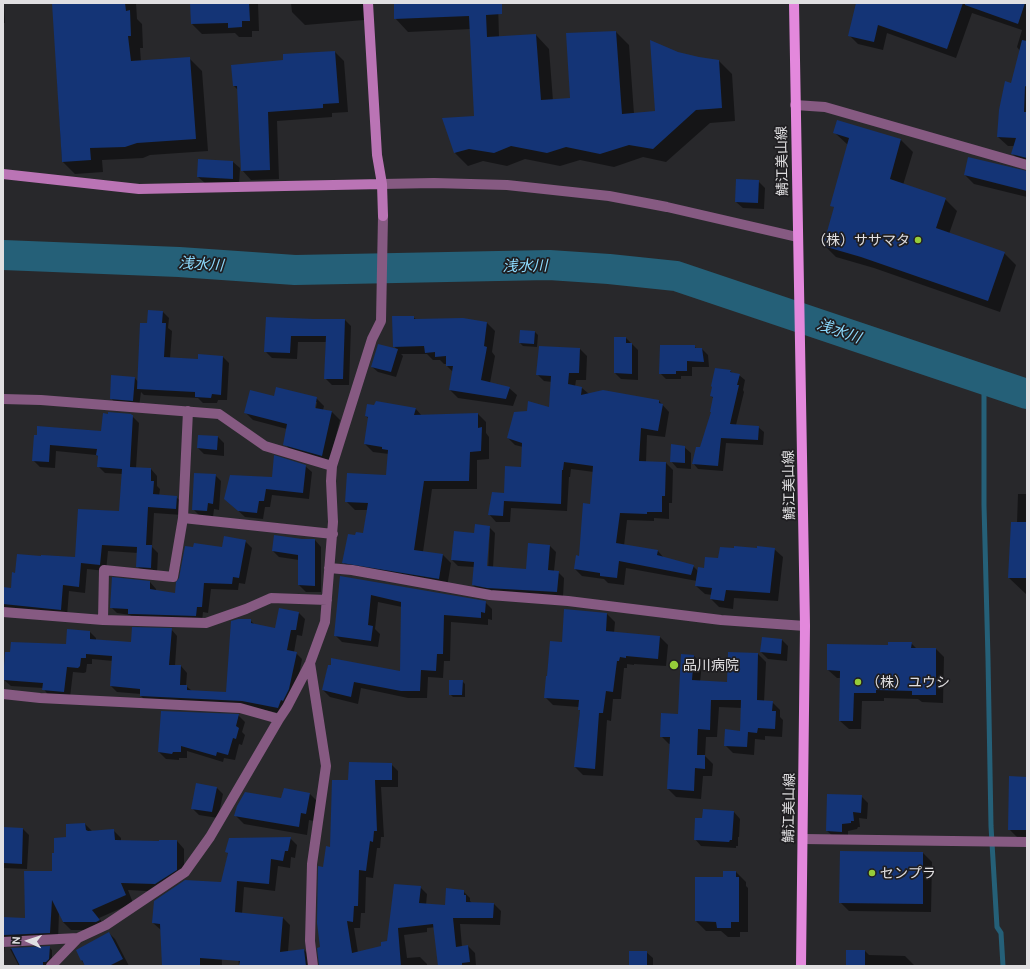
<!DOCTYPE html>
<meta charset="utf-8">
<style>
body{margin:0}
#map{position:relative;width:1030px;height:969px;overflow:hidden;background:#28282b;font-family:Ubuntu,sans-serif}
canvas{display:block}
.frame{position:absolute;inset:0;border:4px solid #e0dfe1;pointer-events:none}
.north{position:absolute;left:8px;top:921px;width:40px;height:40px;-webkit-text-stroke:3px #1f1e21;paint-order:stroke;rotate:273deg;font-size:11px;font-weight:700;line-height:16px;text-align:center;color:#e0dfe1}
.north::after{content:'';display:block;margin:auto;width:14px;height:18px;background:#e0dfe1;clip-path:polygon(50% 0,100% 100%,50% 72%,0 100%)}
</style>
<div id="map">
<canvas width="1030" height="969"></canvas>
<div class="frame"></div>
<div class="north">N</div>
</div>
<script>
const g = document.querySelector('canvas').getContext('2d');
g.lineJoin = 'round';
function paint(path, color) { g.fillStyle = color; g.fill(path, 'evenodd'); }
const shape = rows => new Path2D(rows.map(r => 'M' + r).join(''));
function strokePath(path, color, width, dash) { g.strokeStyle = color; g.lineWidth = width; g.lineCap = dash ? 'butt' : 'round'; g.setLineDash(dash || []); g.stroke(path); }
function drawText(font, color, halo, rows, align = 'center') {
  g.font = font + ' Ubuntu,"Noto Sans JP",sans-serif'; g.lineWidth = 3.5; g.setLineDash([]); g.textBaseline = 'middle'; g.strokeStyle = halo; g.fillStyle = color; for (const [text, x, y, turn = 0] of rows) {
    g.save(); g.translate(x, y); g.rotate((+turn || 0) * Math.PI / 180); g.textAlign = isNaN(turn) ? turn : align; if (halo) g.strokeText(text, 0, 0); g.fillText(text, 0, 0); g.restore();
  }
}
const shadow = shape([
 [3,3,4,3,5,23,3,23],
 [53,3,136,3,137,19,142,24,143,48,140,48,141,62,189,58,202,71,208,151,150,155,143,158,102,160,103,172,75,174,62,161],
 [191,3,258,3,259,31,252,31,252,37,239,37,235,33,202,34,192,24],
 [291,3,363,3,364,20,305,25,292,12],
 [395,3,498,3,499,37,536,35,549,49,553,101,571,99,567,34,616,32,629,45,634,114,656,112,678,53,699,58,719,61,732,74,735,121,710,123,666,162,643,157,614,167,580,160,560,166,525,159,507,166,483,161,468,166,455,153,475,117,471,29,408,32,395,18],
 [857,3,1027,3,1027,164,1021,162,1012,153,1014,146,1008,146,998,137,1020,51,1017,47,1022,30,972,13,956,58,887,33,883,50,858,44,849,35],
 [335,52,344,61,348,112,332,113,332,117,277,121,279,179,251,180,242,170,238,90,234,86,284,61],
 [835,133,901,140,913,152,903,185,945,199,957,211,949,234,1004,253,1016,265,1000,312,874,268,836,257,824,245,835,208,831,205,848,145],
 [199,160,233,162,240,168,239,185,205,183,198,177],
 [1027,172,1027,197,974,184,965,175],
 [758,181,765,188,764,209,743,208,736,202],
 [163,312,169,318,168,328,172,331,170,359,199,360,199,355,223,357,229,363,227,400,218,400,217,403,203,403,198,398,144,395,141,392,139,407,117,405,111,398,112,376,135,378,138,382,148,324],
 [413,317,417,320,463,319,487,323,495,331,492,352,495,356,490,383,509,388,517,395,513,406,458,398,450,390,453,372,447,366,447,364,444,364,440,360,433,360,427,354,401,354,403,356,396,377,378,372,372,367,379,345,398,351,394,346],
 [314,320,345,320,351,326,349,385,332,385,325,378,326,342,298,342,297,359,272,358,265,351],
 [535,332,538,335,537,347,523,346,520,343],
 [626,338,638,350,638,380,621,379,615,373],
 [694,346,697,349,702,349,708,355,709,367,692,367,692,376,681,376,681,379,666,379,660,373],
 [580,349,587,356,586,380,576,380,575,387,582,388,589,394,659,401,669,412,665,437,647,435,646,462,666,463,673,470,672,503,669,503,669,519,654,518,654,521,627,520,624,546,658,551,664,558,693,566,698,571,705,569,719,560,774,549,783,557,778,601,734,598,733,609,719,607,711,599,712,595,705,594,696,586,697,581,626,568,624,585,608,583,604,579,582,576,575,569,580,557,591,505,594,472,571,469,570,477,569,477,567,511,511,508,510,522,496,522,489,514,522,468,523,447,515,445,508,438,550,408,552,382,544,381,537,374],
 [730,371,733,373,739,375,745,380,743,390,744,392,736,425,758,427,764,432,763,445,726,443,723,471,698,469,693,463,701,448,712,412,714,399,711,396],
 [275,397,316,398,324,406,323,410,332,412,340,420,329,463,292,452,285,444,287,429,253,420,246,413],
 [315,402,317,402,315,413],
 [415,408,422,416,478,414,486,422,486,433,489,437,489,459,477,460,477,489,432,489,423,552,443,555,451,563,447,587,352,571,343,562,355,537,364,534,367,510,355,510,346,501,387,476,389,454,373,452,365,444,369,419,366,416],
 [131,415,139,423,136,468,151,469,157,476,157,486,160,489,159,496,176,497,183,503,182,515,154,513,152,547,158,553,157,574,144,573,137,566,138,553,108,551,106,571,87,569,85,593,69,591,67,616,3,610,3,588,12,589,16,574,76,558,120,512,123,474,105,473,98,466,99,457,96,455,56,451,55,468,40,467,33,460,35,436,102,432],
 [218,437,224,443,224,456,204,454,198,448],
 [684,447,691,453,691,469,677,468,671,461],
 [305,466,312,472,309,499,272,495,270,507,265,507,263,519,245,517,232,505,273,478],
 [215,475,221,481,219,510,214,509,213,517,200,516,193,509],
 [1018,494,1027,494,1027,595,1009,578,1017,523],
 [489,527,495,533,493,568,527,570,550,546,556,552,554,571,558,572,564,578,563,597,480,591,473,585,474,567,458,566,452,560,475,534],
 [488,530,490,530,488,571,486,571],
 [302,540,315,540,321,547,321,592,306,592,299,585,299,560,279,557,273,551],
 [245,541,252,548,245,584,239,583,238,590,211,589,208,613,203,612,202,622,135,620,130,615,117,613,111,607,150,582,156,589,156,591,175,594,223,548],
 [341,577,485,602,492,609,492,620,488,619,488,625,451,622,450,661,444,661,443,678,428,677,427,698,408,698,361,688,358,704,330,697,323,690,328,666,401,673,402,607,378,602,375,629,380,634,378,647,342,642,335,635],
 [299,613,305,619,302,636,297,635,294,652,296,653,302,659,295,696,284,714,249,707,147,702,141,696,141,694,117,692,111,686,113,661,92,659,92,664,87,664,86,672,84,673,73,672,70,697,49,696,43,688,11,686,4,680,90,632,96,638,96,640,132,643,171,629,177,636,175,666,181,666,187,673,186,686,192,691,226,693,250,620,255,625,276,630],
 [607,614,615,622,614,633,660,637,668,645,666,666,634,664,634,665,627,664,627,668,624,668,621,699,613,699,611,721,607,720,603,776,583,775,575,767,580,711,579,707,553,705,545,697,563,643],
 [782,640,788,646,787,661,768,659,761,652],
 [911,643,917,649,936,649,944,657,943,703,922,702,918,699,884,698,884,701,862,701,861,729,849,729,840,721,841,678,837,678,828,670,889,646],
 [758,654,766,662,764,702,772,702,780,710,780,717,783,720,782,737,765,736,765,740,755,739,754,755,733,753,725,745,741,732,742,708,719,707,717,737,706,737,705,756,713,764,712,776,703,776,701,799,676,797,668,789,670,744,669,744,661,736,679,715,694,656,702,664,700,682,728,683],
 [462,681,465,684,465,697,453,697,450,694],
 [238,715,245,722,242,732,245,735,242,745,239,744,235,760,224,758,223,762,187,751,187,758,179,758,179,760,166,759,159,752],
 [391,764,398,771,398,787,381,787,384,837,381,837,380,848,377,848,373,878,366,877,365,913,361,913,360,928,354,928,358,953,382,947,388,942,420,887,427,894,426,905,446,906,463,891,470,898,470,901,472,903,494,904,501,911,500,925,460,924,462,947,468,946,475,953,476,966,442,966,437,927,427,928,427,932,404,935,407,958,420,957,427,964,427,966,320,966,324,868,331,848,349,781],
 [1027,778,1027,840,1020,840,1010,830],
 [217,788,223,794,218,818,199,815,192,808],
 [310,794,318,802,314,821,309,820,307,835,244,824,236,816,282,800],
 [861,796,868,803,867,819,859,818,860,827,858,827,857,829,848,831,848,838,834,837,827,831],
 [734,812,740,819,739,837,738,837,738,846,736,846,736,848,701,846,695,839],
 [85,824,92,831,113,830,121,838,121,841,177,841,184,849,184,878,163,892,128,890,133,903,99,918,107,929,104,930,71,930,63,922,59,913,58,940,6,938,3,960,3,918,26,919,53,872,55,854,67,838],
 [3,828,23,829,29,835,27,869,3,868],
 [290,838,297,845,295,858,291,857,290,868,278,866,275,891,244,887,242,914,283,918,290,925,288,952,304,950,311,957,312,966,239,966,236,931,221,932,222,966,169,966,161,930,153,923,222,883,228,854,227,852],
 [923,853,932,862,931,912,849,911,840,902],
 [736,872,746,882,746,886,748,888,748,932,740,932,740,937,728,937,721,931,706,931,696,921,724,878],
 [109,933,115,939,129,966,86,966,81,960],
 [49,947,52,950,52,962,49,964,46,965,46,966,19,966,10,949],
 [865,951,869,955,905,956,915,966,847,966],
 [646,952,653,958,653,966,630,966]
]);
const stream = shape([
 [984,380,984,505,988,659,991,826,997,927,1001,933,1003,966]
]);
const river = shape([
 [3,255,179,262,295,270,549,265,609,269,676,276,1027,394]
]);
const building = shape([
 [52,3,125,3,126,11,130,10,131,36,128,36,131,61,190,57,196,139,137,143,125,147,90,148,91,160,62,162],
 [190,3,249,3,250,21,242,21,242,27,228,28,228,23,191,24],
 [394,3,502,3,502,14,486,15,487,37,536,34,541,100,570,98,566,33,616,31,622,114,655,111,650,40,678,52,699,57,719,60,722,108,696,110,653,149,629,145,600,154,566,147,547,153,511,146,494,153,469,149,454,153,442,118,474,116,469,16,394,19],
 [856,3,963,3,947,49,878,25,874,42,848,36],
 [965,3,1025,3,1018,24,965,5],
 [1022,40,1027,41,1027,87,1025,86,1024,113,1024,112,1027,112,1027,158,1011,154,1016,138,997,137,999,110,1005,81,1011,83],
 [335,51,339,103,323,104,323,108,268,112,270,170,241,171,237,86,233,86,231,65,283,60,283,54],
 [837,120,901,139,890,179,946,198,936,228,1005,252,988,301,861,257,823,246,834,207,830,206,849,138,833,133],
 [968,157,1027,171,1027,191,964,175],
 [198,159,233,161,233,179,197,177],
 [736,179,759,180,758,203,735,202],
 [148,310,163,311,162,323,166,323,164,357,198,359,198,354,223,356,221,395,212,394,211,398,195,397,195,392,137,389,140,323,147,323],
 [392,316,414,316,414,319,463,318,487,322,484,346,487,347,481,380,510,387,506,399,449,390,453,366,446,366,446,356,435,357,435,352,425,353,424,346,393,347],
 [266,317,314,319,345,319,343,379,324,379,326,336,291,336,290,353,264,352],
 [520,330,535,331,534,344,519,343],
 [614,337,626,337,626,343,632,343,632,374,614,373],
 [378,344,398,349,391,372,371,367],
 [660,345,695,345,695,348,702,348,704,362,687,361,687,371,676,371,676,374,659,374],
 [539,346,580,348,579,373,569,373,568,384,582,387,581,395,603,390,659,400,659,403,663,404,658,431,641,428,639,461,666,462,665,496,662,496,662,512,647,512,647,514,620,513,616,543,658,550,657,555,694,565,691,575,619,561,617,578,600,576,600,573,574,569,576,555,579,556,583,503,590,504,593,466,564,462,563,470,562,470,561,504,504,501,503,516,488,515,492,492,504,493,505,466,521,467,522,443,507,438,514,412,527,411,528,401,549,407,551,376,536,375],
 [715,368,731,370,730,372,740,374,737,385,739,385,730,424,759,426,758,440,721,438,718,466,692,464,696,447,700,447,711,412,710,412,713,397,710,396,712,387,711,386],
 [111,375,135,377,133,401,110,399],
 [276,387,317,397,315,408,332,411,322,456,283,445,287,424,244,413,250,390,274,396],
 [376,401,416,408,414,415,478,413,478,428,482,427,481,451,470,452,469,481,424,481,414,550,443,554,439,579,342,563,348,534,355,535,356,532,363,533,368,503,345,502,347,473,386,475,388,450,382,449,382,447,364,444,368,417,365,416,367,404,374,405],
 [108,412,132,414,131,415,133,415,130,467,151,468,151,481,154,481,153,494,177,496,176,509,148,507,146,545,152,545,151,568,136,567,137,547,102,545,100,565,81,563,79,587,63,585,61,610,3,604,3,587,11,588,12,572,15,573,17,554,41,556,41,555,75,557,78,509,119,511,122,469,97,467,98,456,96,455,97,449,50,445,49,462,32,461,34,435,37,435,37,426,101,431,103,413,108,414],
 [198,435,218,436,217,450,197,448],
 [671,444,685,446,685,463,670,462],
 [274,455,306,465,303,493,266,489,264,501,259,501,257,513,238,511,224,499,230,475,272,477],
 [194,473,216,474,213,504,208,503,207,511,192,510],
 [1011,522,1027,522,1027,578,1008,578],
 [475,524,490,526,487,566,526,569,528,543,550,545,548,570,559,571,557,592,487,588,472,585,474,562,451,560,454,531,474,533],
 [274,535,302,539,315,539,315,586,298,585,298,555,272,551],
 [224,536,246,540,239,578,233,577,232,584,204,583,202,607,197,607,196,616,133,614,128,614,128,609,110,608,112,577,150,581,150,589,175,593,176,582,179,578,185,546,193,547,194,543,222,547],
 [734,546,757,548,757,546,775,548,770,593,726,590,724,601,710,599,712,588,695,586,698,567,704,568,705,557,718,558,720,547,734,548],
 [340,576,486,601,485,613,481,612,481,618,444,615,443,654,437,654,436,671,421,670,420,691,401,691,354,682,351,697,322,690,328,665,331,665,331,658,400,671,401,602,371,595,368,625,373,626,371,641,334,636],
 [279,608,299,612,296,630,291,630,287,650,297,652,289,689,283,701,281,700,278,708,242,701,140,696,140,689,110,686,112,656,86,654,86,658,81,658,80,666,78,668,67,667,64,692,42,690,43,683,3,680,5,652,10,652,11,642,66,644,67,629,90,631,90,639,131,642,132,627,172,628,169,665,181,665,180,685,187,685,187,690,226,692,231,621,238,619,251,619,251,623,275,628],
 [564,609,607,613,606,631,660,636,658,659,626,656,626,658,620,657,619,661,617,661,613,692,606,691,603,713,599,713,595,769,574,767,580,710,578,710,579,700,544,698,546,676,547,676,550,641,562,642],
 [762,637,782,639,781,654,760,652],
 [888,642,912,642,911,648,936,648,936,695,912,695,912,691,876,690,876,693,854,693,853,721,839,721,840,671,827,670,827,644,888,645],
 [728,652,758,653,757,700,773,701,772,711,776,711,775,729,758,728,757,733,748,732,747,747,724,746,725,729,740,731,741,700,711,700,710,730,698,729,697,755,705,755,705,769,695,768,694,791,667,789,670,737,660,737,661,713,678,714,681,654,694,655,692,680,727,682],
 [449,680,463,680,462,695,449,695],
 [161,711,239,714,236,726,239,728,236,739,233,738,228,755,217,752,216,756,181,746,181,752,173,752,172,754,158,752],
 [349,762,392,763,392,780,375,780,377,831,374,831,373,842,370,841,366,871,359,870,358,906,354,906,353,922,347,921,352,953,381,946,381,942,387,941,394,884,421,886,419,903,445,905,446,888,464,890,464,895,466,895,466,902,494,903,493,918,453,918,456,947,468,945,470,962,462,963,462,966,438,966,433,924,398,928,401,966,319,966,317,948,320,947,317,923,318,866,323,867,326,846,330,847,332,780,348,780],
 [1009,776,1027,777,1027,830,1008,830],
 [196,783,217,787,212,812,191,809],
 [284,788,310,793,306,814,301,813,299,827,234,816,237,806,245,792,281,798],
 [827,794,862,795,861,813,853,812,854,821,851,821,851,823,842,824,842,832,826,831],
 [703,809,734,811,732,840,730,840,729,842,694,840,695,818,702,818],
 [85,823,86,830,88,831,114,829,115,840,159,841,159,840,177,840,177,870,155,884,121,883,126,895,92,910,100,920,96,922,63,922,52,900,50,933,4,935,3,932,3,917,25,918,24,871,52,871,52,853,54,853,54,838,66,837,66,824],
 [3,827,23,828,22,864,3,863],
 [291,837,288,851,285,851,283,861,271,859,269,884,237,881,235,912,283,917,280,952,304,949,306,966,239,966,240,961,200,958,200,966,162,966,160,924,152,923,154,901,185,880,221,882,228,853,225,852,229,838],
 [840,851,923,852,923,904,839,903],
 [723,871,736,871,736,877,739,877,739,922,731,922,731,928,717,928,716,922,695,921,695,877,723,877],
 [109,932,123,959,109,966,85,966,82,960,81,961,76,950],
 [50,946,49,959,46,962,43,962,43,966,20,966,11,948],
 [846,950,865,950,865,966,846,966],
 [629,951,647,951,647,966,629,966]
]);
const street = shape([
 [795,105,825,107,1027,165],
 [382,184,434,183,507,185,609,196,667,207,797,237],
 [3,399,41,400,219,414,265,446,332,466],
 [183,518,333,534],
 [329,568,352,570,490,595,568,601,721,620,805,626],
 [3,612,103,620,206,623,246,609,271,598,327,600],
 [103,620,104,570,173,577,183,518,188,411],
 [310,663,326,766,312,864,310,941,313,966],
 [3,694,40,698,240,708,279,719],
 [803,839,1027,842],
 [3,942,78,938],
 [51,966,78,938,106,925,185,872,210,837,279,719,287,707,310,663,325,622,333,522,331,481,332,466,372,339,381,321,383,216]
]);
const secondary = shape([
 [368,3,377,155,382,184,383,216],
 [3,174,139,189,382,184]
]);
const primary = shape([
 [794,3,805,626,801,966]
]);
const markers = [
 [918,240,4,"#96cc39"],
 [674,665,5,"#96cc39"],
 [858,682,4,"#96cc39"],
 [872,873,4,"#96cc39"]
];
const streetNames = [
 ["鯖江美山線",782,161,-91],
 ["鯖江美山線",789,485,-91],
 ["鯖江美山線",789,808,-89]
];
const poiNames = [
 ["（株）ササマタ",910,240,"right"],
 ["品川病院",683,665],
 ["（株）ユウシ",866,682],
 ["センプラ",880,873]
];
const waterNames = [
 ["浅水川",201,264,4],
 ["浅水川",525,266,-1],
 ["浅水川",839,331,19]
];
paint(shadow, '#0007');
strokePath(stream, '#256078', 5);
strokePath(river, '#256078', 30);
paint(building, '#143476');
strokePath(street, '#865a82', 10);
strokePath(secondary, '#ba74b5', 10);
strokePath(primary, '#e388dc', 10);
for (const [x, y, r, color] of markers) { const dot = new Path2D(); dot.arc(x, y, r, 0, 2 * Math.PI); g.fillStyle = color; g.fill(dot); strokePath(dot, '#1f1e21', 1.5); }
drawText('14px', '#e0dfe1', '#1f1e21', streetNames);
drawText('14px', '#e0dfe1', '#1f1e21', poiNames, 'left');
drawText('italic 15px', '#8cd9fc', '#1f1e21', waterNames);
</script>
